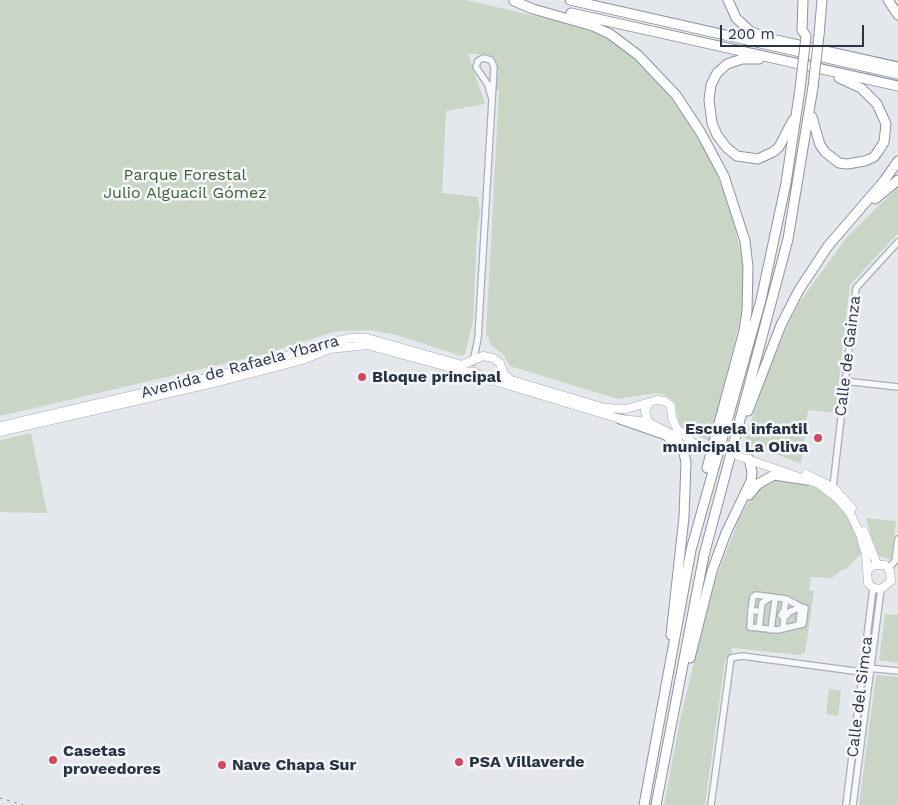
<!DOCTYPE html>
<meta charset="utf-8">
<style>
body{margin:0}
#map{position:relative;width:898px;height:805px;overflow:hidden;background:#e4e7ec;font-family:"Work Sans",sans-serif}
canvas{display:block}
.scale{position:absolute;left:720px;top:25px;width:144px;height:22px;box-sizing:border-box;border:2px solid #2b3445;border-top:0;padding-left:6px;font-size:15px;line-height:18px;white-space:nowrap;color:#2b3445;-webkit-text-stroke:4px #f4f6f9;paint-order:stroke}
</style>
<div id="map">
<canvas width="898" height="805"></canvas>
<div class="scale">200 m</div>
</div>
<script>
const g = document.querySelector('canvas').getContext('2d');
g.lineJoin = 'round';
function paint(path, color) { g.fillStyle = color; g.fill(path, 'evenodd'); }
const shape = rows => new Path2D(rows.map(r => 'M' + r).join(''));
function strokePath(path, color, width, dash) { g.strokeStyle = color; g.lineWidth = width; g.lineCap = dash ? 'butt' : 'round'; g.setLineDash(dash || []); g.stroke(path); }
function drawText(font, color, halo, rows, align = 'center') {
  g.font = font + ' "Work Sans",sans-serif'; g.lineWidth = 5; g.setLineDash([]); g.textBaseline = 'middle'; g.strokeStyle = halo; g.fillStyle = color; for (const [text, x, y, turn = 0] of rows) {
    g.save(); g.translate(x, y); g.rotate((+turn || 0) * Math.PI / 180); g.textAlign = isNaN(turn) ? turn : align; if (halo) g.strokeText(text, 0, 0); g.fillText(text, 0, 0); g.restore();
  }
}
const green = shape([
 [0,0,466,0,569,24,601,35,619,45,659,81,698,136,711,160,730,207,742,257,744,287,741,317,710,441,686,432,679,423,675,402,665,395,655,393,618,399,510,366,503,354,490,345,489,337,486,335,499,90,496,90,496,62,488,54,468,54,485,104,446,111,442,193,478,197,480,213,477,230,473,321,465,354,462,356,396,335,370,330,337,331,261,355,0,416],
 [898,187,898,233,850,285,835,413,808,410,801,464,764,449,742,447,765,381,788,324,801,300,848,236],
 [31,433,47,513,0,512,0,440],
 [772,478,813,485,833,499,850,521,862,553,846,569,842,570,832,578,811,577,809,590,814,591,805,653,801,653,801,655,732,648,732,653,725,660,705,805,664,805,680,720,712,588,740,517,756,490],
 [866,518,896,521,891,560,877,555],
 [885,614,898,615,898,663,879,660],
 [876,675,898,677,898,805,859,805],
 [829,689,841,691,838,716,826,714]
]);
const minor = shape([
 [473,362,478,338,494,67,491,60,483,58,478,61,476,67,488,85,491,96],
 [844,381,898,387],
 [833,487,856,288,898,242],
 [889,568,895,561,898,539],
 [786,599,801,607,799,625],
 [751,611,753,597,756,595,786,599,784,611],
 [757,611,751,611,750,627,777,630,803,624,805,608,801,607,787,613],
 [759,628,762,603,771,597],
 [783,629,784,618,781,615,784,611,788,614,784,618],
 [771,630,775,600],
 [868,668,898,671],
 [711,805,731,658,742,656,869,673],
 [846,805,873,588],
 [853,805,881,589]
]);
const major = shape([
 [648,422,645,411,649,403],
 [0,426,245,369,328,343,351,338,367,338,462,365,483,356,493,358,500,363,504,374,511,380,605,408,626,409,657,400,665,401,671,406,672,418,677,429,693,443],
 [0,432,222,381,303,360,329,349,367,345,462,371,475,372,481,377,620,419,648,422,671,434],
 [688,442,708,447],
 [738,456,819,484,837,498,850,513,860,534,866,555,868,583,873,588,881,589,891,581,890,571,885,565,874,565,868,570],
 [806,474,833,487,852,508],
 [864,531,877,564]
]);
const highway = shape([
 [570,0,898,74],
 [728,0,736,18,750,31,767,38,898,67],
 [803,0,802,30,806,36],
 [888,0,898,15],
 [514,1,533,9,593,26,610,34,638,55,676,95,701,133,724,176,745,241,748,267,747,311,744,331,707,468],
 [571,13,898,86],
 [819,35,822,0],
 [759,59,742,59,727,64,717,73,711,85,709,100,712,123,717,135,727,148,737,156,758,159,773,152,779,147,793,120],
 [812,117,820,145,825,152,839,163,847,164,865,161,874,157,879,150,884,142,886,124,877,104,861,88,839,78],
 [875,199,898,180],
 [748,411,781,325,799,290,828,246,884,181,898,161],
 [620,419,666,435,678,446],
 [749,495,758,484,774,475,807,480],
 [671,635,684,517,686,462,683,449,675,437],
 [690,658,712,571,726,533,751,481,752,472,749,459],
 [644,805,691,550,761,300,786,183,800,89],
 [656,805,704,555,788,239,813,87]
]);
const rail = shape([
 [0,798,23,805]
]);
const highwayBridge = shape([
 [813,87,819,35],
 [800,89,806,36]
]);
const markers = [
 [362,377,5,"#d1495b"],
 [818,438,5,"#d1495b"],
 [53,760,5,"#d1495b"],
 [459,762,5,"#d1495b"],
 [222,765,5,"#d1495b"]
];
const parkNames = [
 ["Parque Forestal",185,175],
 ["Julio Alguacil Gómez",185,193]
];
const streetNames = [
 ["Calle de Gainza",848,356,-83],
 ["Avenida de Rafaela Ybarra",240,367,-15],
 ["Calle del Simca",860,697,-83]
];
const poiNames = [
 ["Bloque principal",372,377],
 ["Escuela infantil",808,429,"right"],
 ["municipal La Oliva",808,447,"right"],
 ["Casetas",63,751],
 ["proveedores",63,769],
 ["PSA Villaverde",469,762],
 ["Nave Chapa Sur",232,765]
];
paint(green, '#c9d6c5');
strokePath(minor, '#a9aeb7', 8);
strokePath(major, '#a3abb8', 9);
strokePath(highway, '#8b94a3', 11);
strokePath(minor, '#f7f8fa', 5.5);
strokePath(major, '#fff', 8);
strokePath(highway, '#fff', 9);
strokePath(rail, '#7d8696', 1, [2.5, 5]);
strokePath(highwayBridge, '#8b94a3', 11, []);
strokePath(highwayBridge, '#fff', 9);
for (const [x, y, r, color] of markers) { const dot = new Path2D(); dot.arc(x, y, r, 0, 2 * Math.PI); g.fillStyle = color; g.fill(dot); strokePath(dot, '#f4f6f9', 2); }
drawText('16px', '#3f6138', '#f4f6f9', parkNames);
drawText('16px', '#2b3445', '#f4f6f9', streetNames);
drawText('bold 16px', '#2b3445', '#f4f6f9', poiNames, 'left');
</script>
